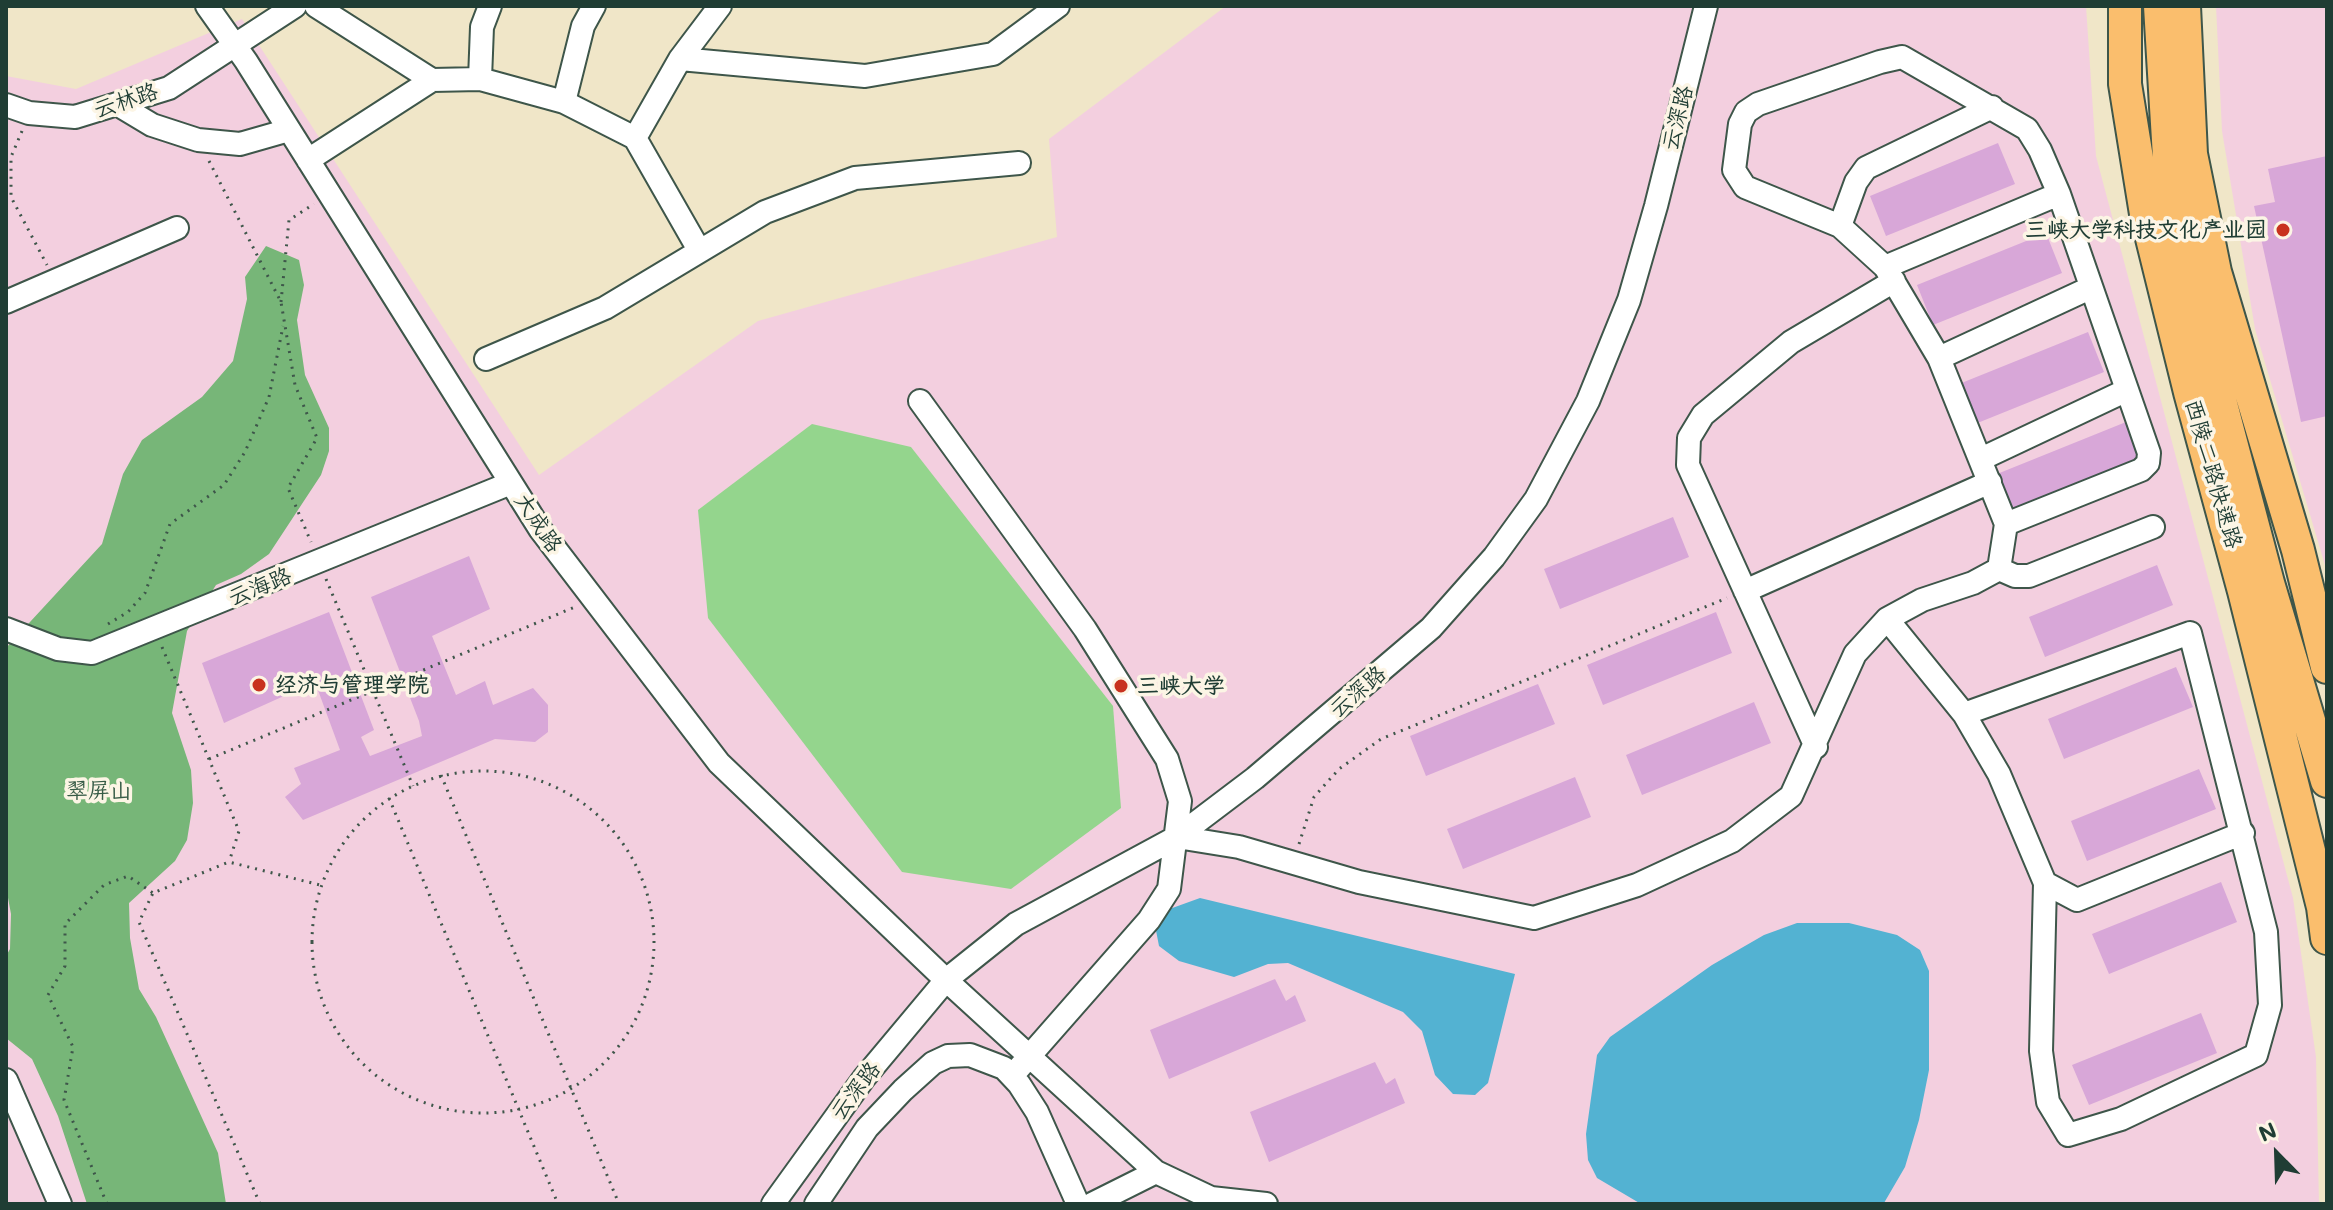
<!DOCTYPE html>
<meta charset="utf-8">
<style>
body{margin:0}
#map{position:relative;width:2333px;height:1210px;overflow:hidden;background:#f0e6c8;font-family:Mali,sans-serif}
canvas{display:block}
.frame{position:absolute;inset:0;border:8px solid #1f3d34;pointer-events:none}
.north{position:absolute;left:2237px;top:1114px;width:80px;height:80px;-webkit-text-stroke:6px #fcf5e5;paint-order:stroke;rotate:337deg;font-size:22px;font-weight:700;line-height:32px;text-align:center;color:#1f3d34}
.north::after{content:'';display:block;margin:auto;width:28px;height:36px;background:#1f3d34;clip-path:polygon(50% 0,100% 100%,50% 72%,0 100%)}
</style>
<div id="map">
<canvas width="2333" height="1210"></canvas>
<div class="frame"></div>
<div class="north">N</div>
</div>
<script>
const g = document.querySelector('canvas').getContext('2d');
g.lineJoin = 'round';
function paint(path, color) { g.fillStyle = color; g.fill(path, 'evenodd'); }
const shape = rows => new Path2D(rows.map(r => 'M' + r).join(''));
function strokePath(path, color, width, dash) { g.strokeStyle = color; g.lineWidth = width; g.lineCap = dash ? 'butt' : 'round'; g.setLineDash(dash || []); g.stroke(path); }
function drawText(font, color, halo, rows, align = 'center') {
  g.font = font + ' Mali,"LXGW WenKai TC",sans-serif'; g.lineWidth = 7; g.setLineDash([]); g.textBaseline = 'middle'; g.strokeStyle = halo; g.fillStyle = color; for (const [text, x, y, turn = 0] of rows) {
    g.save(); g.translate(x, y); g.rotate((+turn || 0) * Math.PI / 180); g.textAlign = isNaN(turn) ? turn : align; if (halo) g.strokeText(text, 0, 0); g.fillText(text, 0, 0); g.restore();
  }
}
const built = shape([
 [1226,6,2086,6,2096,156,2293,898,2316,1057,2319,1204,6,1204,6,76,76,89,242,19,539,475,758,321,1057,237,1049,139],
 [2216,6,2327,6,2327,572,2255,329,2222,131]
]);
const green = shape([
 [812,424,911,447,1113,706,1121,808,1011,889,902,872,708,618,698,510]
]);
const forest = shape([
 [266,246,299,260,304,285,297,320,305,375,329,428,329,451,321,475,269,554,241,574,216,585,187,631,172,713,191,770,193,803,187,840,175,861,129,903,130,938,139,989,156,1017,218,1153,226,1204,87,1204,58,1116,32,1059,6,1038,6,956,10,949,11,914,6,887,6,648,102,544,123,474,142,440,202,397,233,361,247,299,245,277]
]);
const water = shape([
 [1200,898,1515,974,1488,1083,1475,1095,1453,1094,1435,1075,1422,1031,1403,1012,1288,963,1268,964,1234,977,1179,961,1159,946,1153,915],
 [1797,923,1849,923,1897,935,1920,950,1929,971,1929,1070,1919,1120,1905,1167,1884,1203,1641,1204,1597,1178,1588,1160,1586,1134,1597,1055,1610,1037,1712,965,1764,935]
]);
const building = shape([
 [1998,143,2015,184,1886,236,1870,196],
 [2327,156,2327,416,2301,422,2254,206,2275,202,2268,169],
 [2046,233,2062,273,1933,325,1917,285],
 [2088,332,2104,372,1975,424,1959,384],
 [2126,422,2142,462,2013,514,1997,474],
 [1673,517,1689,557,1560,609,1544,569],
 [469,556,490,609,432,636,456,695,485,681,493,705,533,688,548,705,548,732,535,742,495,739,303,820,285,797,301,784,294,768,340,750,315,682,224,723,202,663,329,612,374,730,361,737,370,756,422,736,419,721,371,597],
 [2157,565,2173,605,2045,657,2029,617],
 [1716,612,1732,653,1603,705,1587,665],
 [2176,667,2193,707,2064,759,2048,719],
 [1538,684,1555,724,1426,776,1410,736],
 [1754,702,1771,743,1642,795,1626,755],
 [2199,769,2216,809,2087,861,2071,821],
 [1575,777,1591,817,1463,869,1447,829],
 [2221,882,2237,922,2109,974,2092,934],
 [1275,979,1286,1001,1295,995,1306,1021,1169,1079,1150,1030],
 [2201,1013,2217,1053,2089,1105,2072,1065],
 [1375,1062,1386,1084,1395,1078,1405,1103,1269,1162,1250,1112]
]);
const path = shape([
 [22,131,11,157,11,197,47,265],
 [209,161,281,302,295,385,317,438,288,488,311,542],
 [281,302,289,220,314,204],
 [326,579,413,786],
 [108,624,128,612,145,593,170,524,224,485,245,452,269,397,283,326],
 [162,647,239,831,229,862],
 [209,759,575,607],
 '312 942a171 171 0 1 1 342 0a171 171 0 1 1-342 0Z',
 [441,775,619,1204],
 [389,798,558,1204],
 [1299,844,1314,797,1339,769,1381,739,1727,598],
 [107,1204,64,1100,73,1047,48,995,65,966,65,924,104,885,128,876,153,893],
 [260,1204,139,922,153,893,229,862,320,885]
]);
const minor = shape([
 [207,6,246,61,540,529,719,763,946,980,1156,1172,1211,1198,1266,1204],
 [316,6,432,80,480,79,564,102,635,138,699,250],
 [680,59,865,76,993,54,1058,6],
 [480,79,482,27,490,6],
 [564,102,583,26,594,6],
 [117,104,152,125,198,140,240,144,289,130],
 [6,105,29,113,75,117,169,88,295,6],
 [635,138,680,59,720,6],
 [308,160,432,80],
 [1840,226,1856,182,1866,168,1992,107],
 [1885,267,2059,194],
 [6,302,177,228],
 [1939,358,2090,288],
 [486,359,605,308,765,212,855,178,1019,163],
 [920,401,1085,629,1167,759,1180,801,1169,889,1149,920,1012,1076],
 [1981,459,2125,391],
 [1999,569,2015,576,2029,576,2153,527],
 [1745,591,1990,482],
 [1887,619,1964,714,1999,774,2045,883,2041,1051,2048,1102,2068,1135,2121,1119,2256,1055,2270,1005,2266,932,2190,633,1964,714],
 [6,629,58,649,92,653,511,483],
 [1816,747,1688,465,1689,438,1703,415,1791,342,1894,281],
 [1177,837,1239,847,1359,882,1534,918,1637,885,1732,841,1791,796,1855,654,1887,619,1922,600,1973,583,1999,569,2006,524,1939,358,1885,267,1840,226,1745,187,1734,170,1740,124,1746,112,1758,104,1880,62,1902,57,2027,129,2040,150,2059,194,2149,453,2148,463,2141,470,2006,524],
 [2045,883,2077,900,2243,833],
 [6,1080,60,1204],
 [773,1204,864,1078,946,980,1016,924,1177,837,1255,778,1431,628,1494,557,1536,499,1588,401,1629,300,1656,206,1706,6],
 [816,1204,867,1128,903,1090,933,1063,948,1056,970,1055,1004,1068,1019,1084,1037,1112,1078,1204],
 [1092,1204,1156,1172]
]);
const highway = shape([
 [2125,6,2125,84,2146,214,2190,392,2244,591,2323,907,2327,938],
 [2160,6,2169,157,2189,282,2268,583,2327,781],
 [2184,6,2191,154,2215,272,2298,550,2327,667]
]);
const markers = [
 [2283,230,8,"#c8321e"],
 [259,685,8,"#c8321e"],
 [1121,686,8,"#c8321e"]
];
const streetNames = [
 ["云林路",126,101,-18],
 ["云深路",1678,118,-76],
 ["西陵二路快速路",2213,474,74],
 ["大成路",538,523,56],
 ["云海路",260,587,-22],
 ["云深路",1358,692,-41],
 ["云深路",856,1091,-53]
];
const poiNames = [
 ["三峡大学科技文化产业园",2267,230,"right"],
 ["经济与管理学院",275,685],
 ["三峡大学",1137,686]
];
const parkNames = [
 ["翠屏山",99,791]
];
paint(built, '#f3cfdf');
paint(green, '#94d58d');
paint(forest, '#77b678');
paint(water, '#53b2d2');
paint(building, '#d8a7d8');
strokePath(minor, '#3e564a', 26);
strokePath(highway, '#3e564a', 36);
strokePath(path, '#3e564a', 3, [2, 6]);
strokePath(minor, '#fff', 22);
strokePath(highway, '#fabe6d', 32);
for (const [x, y, r, color] of markers) { const dot = new Path2D(); dot.arc(x, y, r, 0, 2 * Math.PI); g.fillStyle = color; g.fill(dot); strokePath(dot, '#fcf5e5', 3); }
drawText('22px', '#1f3d34', '#fcf5e5', streetNames);
drawText('bold 22px', '#1f3d34', '#fcf5e5', poiNames, 'left');
drawText('22px', '#365b46', '#fcf5e5', parkNames);
</script>
